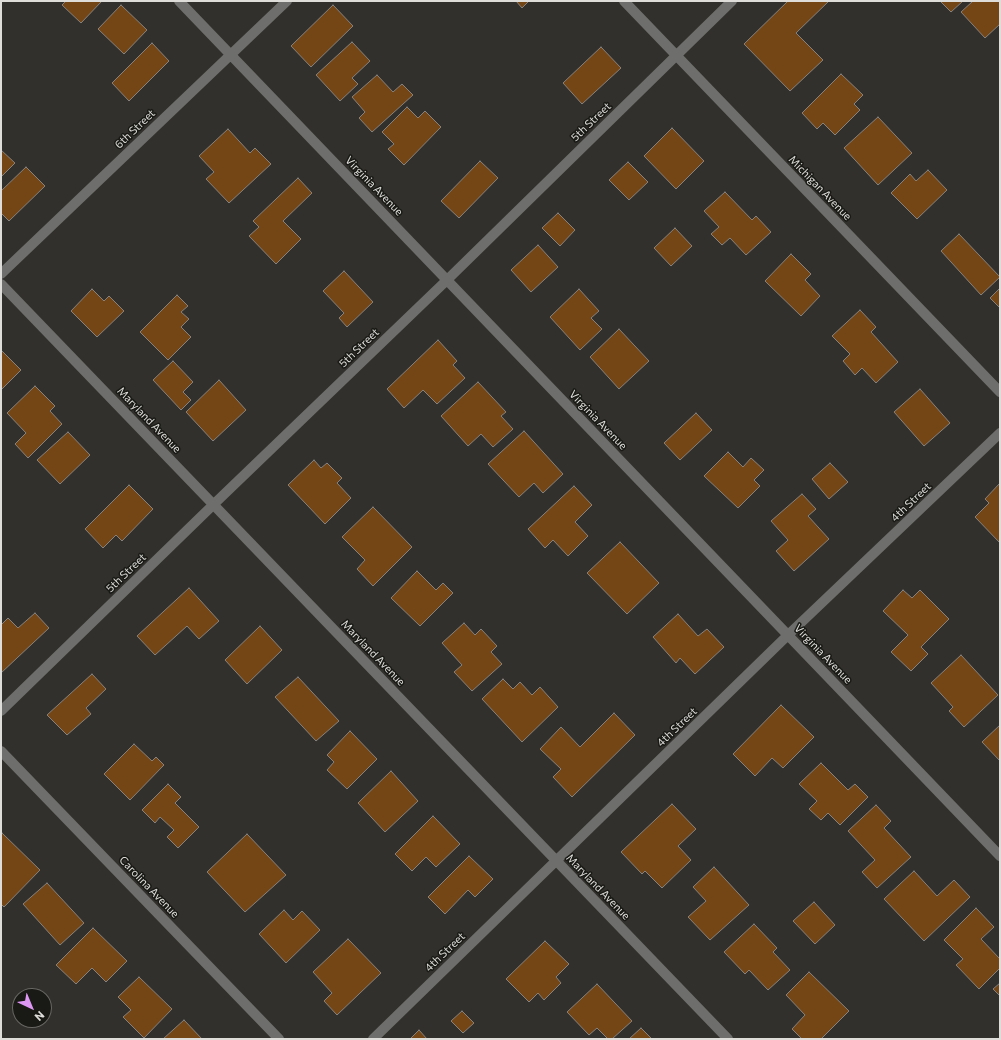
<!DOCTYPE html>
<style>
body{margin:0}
#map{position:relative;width:1001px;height:1040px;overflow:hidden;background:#32302c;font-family:Commissioner,sans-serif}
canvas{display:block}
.frame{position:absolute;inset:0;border:2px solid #deddda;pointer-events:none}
.north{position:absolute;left:12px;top:988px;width:40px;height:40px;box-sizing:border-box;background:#191916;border:1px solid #686764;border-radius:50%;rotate:136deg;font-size:11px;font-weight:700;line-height:16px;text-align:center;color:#deddda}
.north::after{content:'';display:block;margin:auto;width:14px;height:18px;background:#de98f3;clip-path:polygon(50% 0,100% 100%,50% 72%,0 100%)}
</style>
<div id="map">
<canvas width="1001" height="1040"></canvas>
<div class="frame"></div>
<div class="north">N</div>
</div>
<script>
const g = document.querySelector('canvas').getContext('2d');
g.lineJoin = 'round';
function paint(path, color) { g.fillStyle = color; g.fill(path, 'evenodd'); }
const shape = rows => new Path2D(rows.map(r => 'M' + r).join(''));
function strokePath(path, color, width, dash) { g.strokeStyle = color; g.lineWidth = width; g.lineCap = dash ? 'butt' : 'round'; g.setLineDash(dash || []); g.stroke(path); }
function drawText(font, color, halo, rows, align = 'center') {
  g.font = font + ' Commissioner,sans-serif'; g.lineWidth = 3; g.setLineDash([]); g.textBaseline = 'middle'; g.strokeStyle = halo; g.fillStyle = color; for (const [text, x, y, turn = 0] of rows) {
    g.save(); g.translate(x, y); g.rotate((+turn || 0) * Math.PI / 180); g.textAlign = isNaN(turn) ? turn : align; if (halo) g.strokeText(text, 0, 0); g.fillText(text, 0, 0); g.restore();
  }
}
const building = shape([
 [66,1,102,1,81,23,62,5,66,1],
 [516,1,529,1,522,8,516,1],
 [788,1,829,1,796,33,823,60,790,91,744,44,788,1],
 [940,1,963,1,951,12,940,1],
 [973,1,1000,1,1000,24,985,38,961,12,973,1],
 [121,5,147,30,124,54,98,29,121,5],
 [333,5,353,26,311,67,291,46,333,5],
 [352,42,370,61,352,78,358,84,340,101,316,75,352,42],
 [152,43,169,61,129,101,112,83,152,43],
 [601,47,621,68,582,104,563,83,601,47],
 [841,74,863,95,854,104,860,110,835,135,823,123,817,129,802,113,841,74],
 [377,75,393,92,402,84,413,95,372,132,359,118,365,112,352,97,377,75],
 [407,107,418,118,425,111,441,127,404,165,388,149,394,144,382,132,407,107],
 [878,117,912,153,878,185,844,148,878,117],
 [672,128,704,161,676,189,644,156,672,128],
 [228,129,250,153,255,148,271,164,229,203,206,179,214,172,199,156,228,129],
 [1,150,15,163,1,177,1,150],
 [480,161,498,178,459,218,441,201,480,161],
 [628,162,648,182,629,200,609,180,628,162],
 [26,167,45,186,9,221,1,213,1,191,26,167],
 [928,170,947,190,917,219,891,193,910,174,916,181,928,170],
 [298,178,312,193,283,221,301,239,276,264,249,236,259,227,253,221,298,178],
 [725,192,752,220,756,216,771,232,746,255,730,238,722,245,711,234,719,227,704,211,725,192],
 [558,213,575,230,560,246,542,228,558,213],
 [675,228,692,246,671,266,654,248,675,228],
 [959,234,1000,277,981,295,941,251,959,234],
 [538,245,558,267,531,292,511,270,538,245],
 [791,254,811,274,805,280,820,296,801,316,765,281,791,254],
 [344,271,373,302,347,327,339,318,344,313,323,291,344,271],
 [1000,288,1000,308,990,298,1000,288],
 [92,289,104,301,109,296,124,311,97,337,71,311,92,289],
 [579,289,599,311,591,318,602,329,580,350,550,317,579,289],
 [177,295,188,306,181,312,189,319,181,327,191,337,168,360,140,332,177,295],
 [860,310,876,327,871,332,898,362,876,383,862,368,855,375,843,361,850,354,832,336,860,310],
 [619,329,649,361,619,389,590,357,619,329],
 [438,340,457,361,453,365,465,378,437,404,423,390,404,408,387,389,438,340],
 [1,350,21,370,1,390,1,350],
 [173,361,193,382,183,392,191,400,181,410,153,380,173,361],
 [219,380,246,410,213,441,186,412,219,380],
 [478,382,506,412,501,416,513,429,493,447,481,434,468,446,441,416,478,382],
 [35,386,55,406,50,411,62,424,28,458,15,444,26,433,7,413,35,386],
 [920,389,950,423,924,446,894,412,920,389],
 [696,413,712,430,680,460,664,443,696,413],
 [524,431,563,474,543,493,534,483,519,497,488,464,524,431],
 [68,432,90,455,60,484,37,460,68,432],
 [728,452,743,467,751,458,764,470,754,480,760,486,738,508,704,476,728,452],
 [314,460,321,468,327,463,342,478,337,483,351,498,325,524,288,485,314,460],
 [830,463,848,482,829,499,812,479,830,463],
 [1000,483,1000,543,975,517,989,503,985,499,1000,483],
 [129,485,153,509,122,541,116,535,103,548,85,529,129,485],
 [574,486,592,505,575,522,588,536,568,556,553,540,545,548,528,529,574,486],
 [802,494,816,509,808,516,829,539,794,571,776,551,788,540,771,521,802,494],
 [373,507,412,547,373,586,357,569,365,560,342,537,373,507],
 [620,542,659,583,627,614,587,573,620,542],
 [417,571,436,590,443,583,453,593,420,626,391,598,417,571],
 [189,588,219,621,199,639,187,626,155,655,137,636,189,588],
 [903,590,912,598,920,590,949,619,921,647,928,654,911,671,891,652,908,635,883,611,903,590],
 [35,613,49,628,1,673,1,625,8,618,18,628,35,613],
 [678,614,698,636,707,629,724,647,695,674,680,658,676,663,653,637,678,614],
 [464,623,475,635,481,629,497,646,491,652,502,664,472,691,454,672,462,665,442,643,464,623],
 [260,626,282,650,247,684,225,660,260,626],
 [961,655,998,695,964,727,949,711,953,707,931,683,961,655],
 [92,674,106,689,86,708,91,714,67,735,47,715,92,674],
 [298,677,339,721,316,741,275,697,298,677],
 [503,679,513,689,520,682,532,695,540,687,558,707,522,742,482,699,503,679],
 [781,705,814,737,783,768,772,758,755,776,733,754,781,705],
 [614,713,635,735,572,797,553,777,561,769,540,749,561,727,580,747,614,713],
 [1000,725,1000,761,982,742,1000,725],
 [350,731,377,759,347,789,327,770,334,762,327,755,350,731],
 [134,744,152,761,156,757,164,765,130,800,104,774,134,744],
 [821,763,848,790,855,784,868,797,840,825,828,813,821,820,809,809,817,801,799,784,821,763],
 [391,771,418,801,385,832,358,803,391,771],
 [168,784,181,797,175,803,199,827,178,848,167,837,174,830,160,817,155,823,142,810,168,784],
 [672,804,696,829,678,846,691,860,662,888,645,871,642,874,621,852,672,804],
 [876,805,891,821,884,828,911,857,877,888,862,872,875,860,848,831,876,805],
 [433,816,460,844,436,867,426,857,412,871,395,854,433,816],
 [2,833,40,870,4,907,1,904,1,834,2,833],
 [247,834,286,875,245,912,207,872,247,834],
 [469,856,493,879,475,897,468,890,445,914,428,897,469,856],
 [714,867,749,905,710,940,688,917,706,901,693,887,714,867],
 [914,871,937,896,954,880,970,897,924,941,884,899,914,871],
 [47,883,84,923,60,945,23,904,47,883],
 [814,902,835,925,815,944,793,921,814,902],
 [976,908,994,927,981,939,1000,959,1000,968,979,989,956,965,963,959,944,940,976,908],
 [284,910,293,920,302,911,320,930,286,963,259,934,284,910],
 [754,924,777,948,773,952,790,970,768,990,749,970,745,974,724,952,754,924],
 [93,928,127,961,106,982,92,968,76,984,56,965,93,928],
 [348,939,381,973,337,1015,324,1001,332,993,313,972,348,939],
 [545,941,569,964,556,977,561,983,544,1000,538,993,529,1002,506,979,545,941],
 [809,972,849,1011,821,1039,802,1039,792,1029,805,1015,786,995,809,972],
 [139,977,172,1009,144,1038,123,1017,131,1010,118,997,139,977],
 [1000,983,1000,996,993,989,1000,983],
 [597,984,632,1021,612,1039,608,1039,597,1028,589,1035,567,1012,597,984],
 [462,1011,474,1023,463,1033,451,1021,462,1011],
 [184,1020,202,1039,163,1039,184,1020],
 [641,1028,652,1039,629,1039,641,1028],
 [419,1030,427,1039,410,1039,419,1030]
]);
const minor = shape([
 [179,1,1000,856],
 [624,1,1000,392],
 [1,274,287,1],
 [1,284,728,1039],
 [1,711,214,504,447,280,732,1],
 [1,751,279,1039],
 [373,1039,788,635,1000,433]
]);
const streetNames = [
 ["5th Street",591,122,-44],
 ["6th Street",135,129,-44],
 ["Virginia Avenue",374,186,46],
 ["Michigan Avenue",820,188,46],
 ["5th Street",359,348,-44],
 ["Maryland Avenue",149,420,46],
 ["Virginia Avenue",598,420,46],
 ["4th Street",911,502,-44],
 ["5th Street",126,573,-44],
 ["Maryland Avenue",373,653,46],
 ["Virginia Avenue",823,654,46],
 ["4th Street",677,727,-44],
 ["Carolina Avenue",149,887,46],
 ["Maryland Avenue",598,887,46],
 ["4th Street",445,952,-44]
];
paint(building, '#744615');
strokePath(building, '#87827e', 1);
strokePath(minor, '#6e6e6c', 10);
drawText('11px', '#deddda', '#191916', streetNames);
</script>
